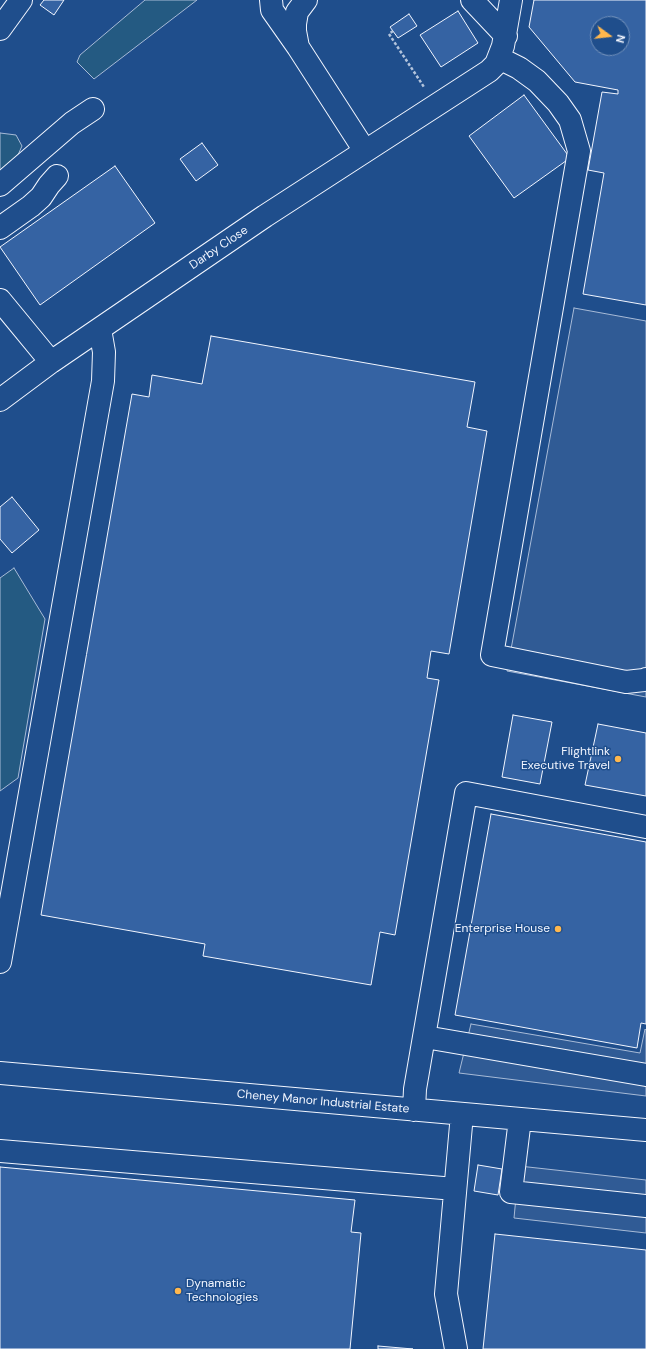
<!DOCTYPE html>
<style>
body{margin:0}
#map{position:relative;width:646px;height:1349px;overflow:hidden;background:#1f4e8c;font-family:"DM Sans",sans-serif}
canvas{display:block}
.north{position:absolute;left:590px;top:16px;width:40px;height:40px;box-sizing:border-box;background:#1f4e8c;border:1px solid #7391ba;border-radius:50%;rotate:105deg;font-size:11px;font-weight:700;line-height:16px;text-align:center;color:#f2f6ff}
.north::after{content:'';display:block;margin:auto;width:14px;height:18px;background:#ffb74d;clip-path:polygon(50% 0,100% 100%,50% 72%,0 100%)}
</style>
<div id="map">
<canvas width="646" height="1349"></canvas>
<div class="north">N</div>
</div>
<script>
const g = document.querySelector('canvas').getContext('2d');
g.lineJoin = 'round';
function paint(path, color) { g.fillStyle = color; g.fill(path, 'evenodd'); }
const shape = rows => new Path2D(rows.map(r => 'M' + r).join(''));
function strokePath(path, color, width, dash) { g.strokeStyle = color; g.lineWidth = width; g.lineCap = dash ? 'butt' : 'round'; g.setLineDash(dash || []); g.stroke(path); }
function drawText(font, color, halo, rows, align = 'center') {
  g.font = font + ' "DM Sans",sans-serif'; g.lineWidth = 3; g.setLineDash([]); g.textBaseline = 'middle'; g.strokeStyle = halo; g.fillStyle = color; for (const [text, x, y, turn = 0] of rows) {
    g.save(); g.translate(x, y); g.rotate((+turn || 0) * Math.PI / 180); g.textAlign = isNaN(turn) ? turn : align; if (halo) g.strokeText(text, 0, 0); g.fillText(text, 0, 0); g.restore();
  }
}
const green = shape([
 [145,0,197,0,94,79,77,62,80,55,145,0],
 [0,133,16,135,22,146,17,157,0,172,0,133],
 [14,568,45,619,18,778,0,791,0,578,14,568]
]);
const parking = shape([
 [574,308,646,321,646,697,507,671,574,308],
 [471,1024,640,1053,645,1029,646,1030,646,1096,459,1073,471,1024],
 [519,1166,646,1180,646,1233,514,1218,519,1166]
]);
const building = shape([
 [44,0,64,0,54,15,40,5,44,0],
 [534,0,646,0,646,305,583,294,604,173,588,170,602,92,618,94,618,90,575,82,529,27,534,0],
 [598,24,622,24,622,48,598,48,598,24],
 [458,11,478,43,441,67,420,35,458,11],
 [409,14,417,26,398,38,390,27,409,14],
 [524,95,570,158,514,198,469,136,524,95],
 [202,143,218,165,196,181,180,159,202,143],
 [115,166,155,223,40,305,0,247,115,166],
 [211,336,475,382,467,427,487,431,449,654,431,651,427,678,439,680,395,935,380,932,371,985,203,956,205,944,41,915,132,394,149,397,152,375,202,384,211,336],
 [12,497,39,530,12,553,0,539,0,507,12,497],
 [513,715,552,722,540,784,502,777,513,715],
 [598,724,646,733,646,796,585,785,598,724],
 [491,814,646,842,646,1024,641,1023,637,1048,455,1015,491,814],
 [478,1165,502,1169,498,1195,474,1191,478,1165],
 [0,1167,355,1200,351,1232,361,1233,350,1349,0,1349,0,1167],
 [495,1234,646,1250,646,1349,483,1349,495,1234],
 [378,1346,413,1349,378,1349,378,1346]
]);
const path = shape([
 [393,31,389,34,424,87]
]);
const minor = shape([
 [271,0,272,10,298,47,365,151],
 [472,0,506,36],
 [0,29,21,0],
 [298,47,295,31,295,24,297,12,306,0],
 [499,58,519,68,537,81,558,103,570,120,579,151,492,655,626,682,644,680,646,679],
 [0,185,72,123,93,109],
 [0,228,31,206,41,197,49,185,57,176],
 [0,300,51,362],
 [0,400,51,362,265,216,489,71,496,64,503,46,511,0],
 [0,962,103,381,104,352,100,329],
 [425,1037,646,1075],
 [0,1073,646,1130],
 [414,1110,415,1089,466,793,646,827],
 [520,1119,511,1192,646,1206],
 [0,1151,455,1189],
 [456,1349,446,1294,462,1114]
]);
const markers = [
 [618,759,4,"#ffb74d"],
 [558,929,4,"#ffb74d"],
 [178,1291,4,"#ffb74d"]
];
const streetNames = [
 ["Darby Close",219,248,-34],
 ["Cheney Manor Industrial Estate",323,1102,5]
];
const poiNames = [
 ["Flightlink",610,752],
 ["Executive Travel",610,766],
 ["Enterprise House",550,929],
 ["Dynamatic",186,1284,"left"],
 ["Technologies",186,1298,"left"]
];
paint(green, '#245a82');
strokePath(green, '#a8bbd7', 1);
paint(parking, '#305b95');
strokePath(parking, '#a8bbd7', 1);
paint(building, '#3563a3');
strokePath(building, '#f2f6ff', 1);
strokePath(minor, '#f2f6ff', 24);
strokePath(path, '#b3c4dc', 2.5, [3, 2]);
strokePath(minor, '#1f4e8c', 22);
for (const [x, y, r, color] of markers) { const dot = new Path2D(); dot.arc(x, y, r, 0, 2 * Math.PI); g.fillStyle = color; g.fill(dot); strokePath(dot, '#1f4e8c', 1.5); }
drawText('12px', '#f2f6ff', '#1f4e8c', streetNames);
drawText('12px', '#f2f6ff', '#1f4e8c', poiNames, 'right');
</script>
